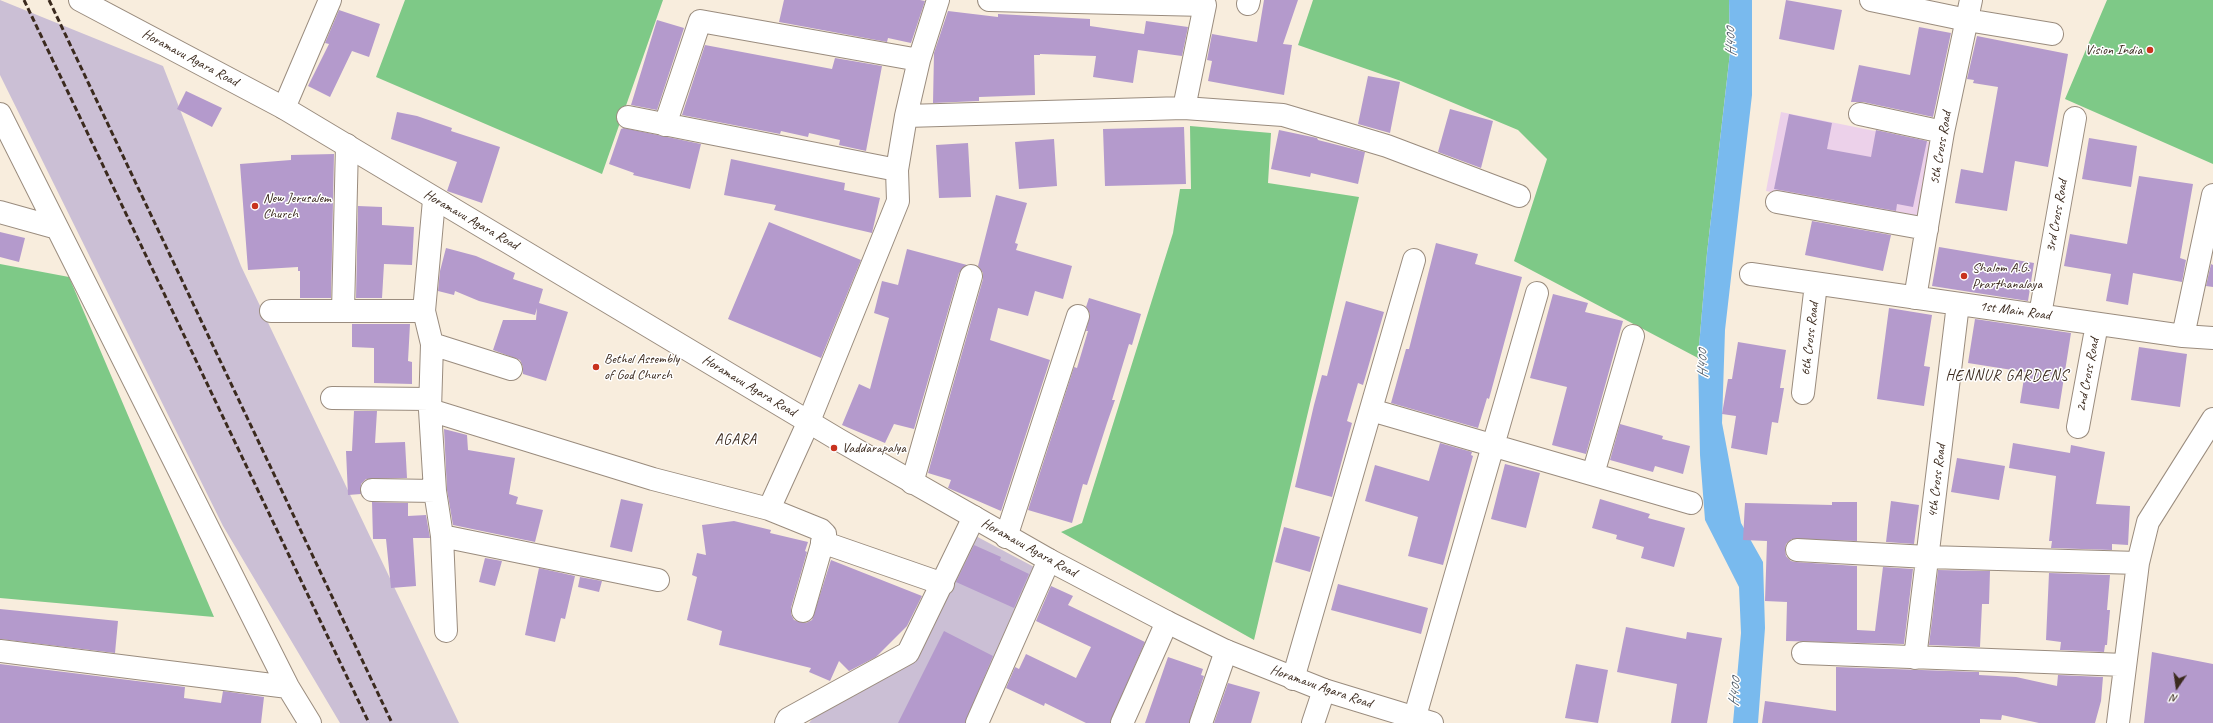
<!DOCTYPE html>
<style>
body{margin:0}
#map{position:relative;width:2213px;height:723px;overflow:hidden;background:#f8eddd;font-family:Caveat,sans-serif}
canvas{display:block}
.north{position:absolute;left:2157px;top:667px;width:40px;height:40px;-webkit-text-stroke:3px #fff;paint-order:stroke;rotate:193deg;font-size:11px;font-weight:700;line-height:16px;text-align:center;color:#3b2a1e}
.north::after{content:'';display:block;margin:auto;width:14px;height:18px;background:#3b2a1e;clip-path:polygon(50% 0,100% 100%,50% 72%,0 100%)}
</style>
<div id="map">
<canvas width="2213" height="723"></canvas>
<div class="north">N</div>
</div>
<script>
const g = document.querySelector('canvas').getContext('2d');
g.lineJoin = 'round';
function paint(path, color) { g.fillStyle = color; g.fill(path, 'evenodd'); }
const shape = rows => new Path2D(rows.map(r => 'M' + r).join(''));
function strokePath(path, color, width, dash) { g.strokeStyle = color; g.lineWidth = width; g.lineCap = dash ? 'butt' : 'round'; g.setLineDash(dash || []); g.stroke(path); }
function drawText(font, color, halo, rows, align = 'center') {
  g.font = font + ' Caveat,sans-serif'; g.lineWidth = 3; g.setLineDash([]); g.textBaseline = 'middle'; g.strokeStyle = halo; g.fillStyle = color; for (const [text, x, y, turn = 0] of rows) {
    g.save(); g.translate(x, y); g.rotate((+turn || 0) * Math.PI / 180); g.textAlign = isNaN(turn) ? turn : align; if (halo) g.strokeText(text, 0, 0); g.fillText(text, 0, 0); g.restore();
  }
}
const built = shape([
 [1781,112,1934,143,1919,221,1766,191]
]);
const industrial = shape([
 [0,0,163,66,241,266,459,723,340,723,223,526,0,75],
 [972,534,1036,568,968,723,809,723,815,716,920,654]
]);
const green = shape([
 [405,0,663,0,602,174,376,77],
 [1313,0,1729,0,1730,53,1707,253,1698,358,1514,261,1547,159,1518,130,1401,81,1298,45],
 [2107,0,2213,0,2213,164,2065,99],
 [1190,126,1271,133,1268,183,1359,197,1254,640,1061,532,1082,523,1173,233,1180,189,1191,189],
 [0,264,69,277,214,617,0,598]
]);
const water = shape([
 [1729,0,1752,0,1752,95,1725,330,1722,423,1741,523,1763,562,1765,628,1758,723,1733,723,1741,633,1739,587,1705,520,1700,455,1698,358,1707,253,1730,53]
]);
const building = shape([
 [784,0,920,0,925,1,911,43,888,38,887,42,779,22],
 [1264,0,1298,0,1283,44,1292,45,1284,95,1208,81,1212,61,1207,60,1212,34,1257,42],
 [1786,0,1842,10,1834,50,1779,39],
 [339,10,380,24,369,57,352,51,330,97,308,86,329,44,325,43],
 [948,11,998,17,998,14,1090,19,1090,26,1144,34,1146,21,1188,27,1182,56,1138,50,1133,83,1093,77,1096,56,1040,54,1040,55,1034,55,1035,95,979,97,979,101,933,103,934,53],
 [657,20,684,28,657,110,631,105],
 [1919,27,1951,33,1933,117,1863,102,1851,102,1859,65,1910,75],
 [1977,36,2068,54,2048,167,2015,161,2007,211,1955,203,1961,169,1983,173,1998,87,1973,83,1974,80,1967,79],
 [705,45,832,69,835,58,882,66,866,151,839,145,840,140,809,133,808,137,781,131,780,134,682,115],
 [1368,76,1400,82,1390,133,1358,124],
 [186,91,222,108,212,127,177,109],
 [1450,109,1493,121,1481,168,1438,152],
 [397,112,417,116,452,128,451,131,500,147,482,203,447,191,457,162,391,139],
 [1789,114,1832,123,1827,149,1871,157,1876,130,1927,141,1913,207,1897,204,1896,211,1774,189],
 [1184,127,1186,184,1105,186,1103,129],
 [624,128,701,144,690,189,633,175,634,173,609,164,621,129],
 [1279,130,1317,138,1318,140,1365,152,1358,184,1311,173,1310,177,1271,169],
 [2089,138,2137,146,2131,187,2082,179],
 [1054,139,1057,186,1019,189,1015,142],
 [968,143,971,197,939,198,936,145],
 [334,154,331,298,300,298,300,271,298,271,298,267,248,270,240,164,291,160,291,155],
 [731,159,845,183,844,190,880,198,872,233,774,210,776,205,724,195],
 [2139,176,2193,184,2180,258,2186,260,2182,282,2133,273,2128,305,2106,301,2111,274,2064,266,2070,234,2127,244],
 [996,195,1027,203,1015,243,1018,244,1016,250,1072,266,1063,299,1035,291,1028,316,998,308,990,340,1050,360,1001,511,948,488,951,480,928,473,983,279,983,273,978,266],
 [358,206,382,207,382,225,414,227,412,265,384,264,382,298,356,298],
 [1812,221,1891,235,1883,271,1805,255],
 [769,222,861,260,821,358,728,319],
 [0,232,25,238,19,262,0,257],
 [1436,243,1478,254,1475,264,1522,277,1489,399,1487,398,1478,428,1391,403,1406,349,1409,349],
 [1939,247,2034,263,2028,301,1932,286],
 [446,248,476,256,515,273,513,279,543,289,539,303,568,312,546,381,523,374,523,367,520,360,493,350,503,320,536,320,537,308,535,315,479,301,455,291,454,295,438,291,440,271],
 [907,249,967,265,959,273,914,429,894,424,885,443,842,425,859,384,870,389,889,318,874,313,882,281,898,285],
 [2211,264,2213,265,2213,287,2206,286],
 [1553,294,1588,303,1585,312,1623,321,1586,454,1552,445,1567,387,1530,378],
 [1089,298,1141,314,1132,345,1129,344,1112,400,1115,400,1107,423,1087,485,1083,484,1072,523,1028,510,1074,367,1077,368,1088,331,1086,331,1090,314,1086,307],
 [1346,301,1384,312,1363,385,1358,383,1347,421,1352,423,1332,497,1295,487,1314,405,1322,375,1327,376],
 [1889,308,1932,315,1924,366,1930,367,1924,406,1877,399],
 [1975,319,2071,333,2059,409,2020,403,2025,372,1968,363],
 [352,324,410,324,408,361,412,362,412,384,374,383,374,348,352,347],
 [1738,342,1786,350,1780,388,1784,388,1778,423,1772,422,1767,455,1731,448,1736,416,1722,414,1728,379,1732,379],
 [2139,347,2187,354,2180,407,2131,400],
 [354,411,377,411,375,443,405,442,407,478,366,479,361,484,361,494,348,495,346,451,352,451],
 [1620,424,1663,436,1662,439,1690,446,1683,474,1655,466,1653,472,1610,460],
 [444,429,467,435,468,450,515,458,509,494,518,497,516,504,543,510,535,542,453,525,447,490],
 [1440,443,1472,452,1471,455,1473,456,1443,565,1408,556,1418,517,1365,501,1375,465,1429,481],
 [2013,443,2070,453,2071,445,2105,452,2096,504,2130,506,2128,545,2112,544,2112,550,2051,548,2052,541,2049,541,2056,476,2009,468],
 [1957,458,2005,466,1999,500,1951,492],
 [1505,464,1540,473,1526,528,1491,519],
 [621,499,643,504,632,552,610,547],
 [1600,499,1650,514,1648,518,1685,528,1674,567,1641,558,1644,547,1616,539,1617,535,1592,528],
 [1891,501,1919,505,1914,544,1886,542],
 [372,502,408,503,408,516,426,515,430,538,413,538,416,586,391,588,386,539,373,539],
 [1832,502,1857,502,1857,541,1792,539,1786,544,1785,550,1786,556,1791,561,1796,562,1857,566,1857,630,1875,631,1883,567,1913,569,1904,644,1786,641,1787,602,1765,601,1767,541,1743,540,1745,503,1832,505],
 [734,521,771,530,770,533,808,542,805,551,807,552,791,608,791,614,794,620,806,623,812,620,831,560,922,596,907,626,876,657,849,671,839,661,830,681,809,672,811,668,719,645,722,631,687,620,697,577,692,575,697,553,706,555,702,525],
 [1284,527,1320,537,1310,572,1275,562],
 [974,545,1001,557,1000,560,1029,574,1014,608,956,582],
 [485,558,502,561,495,586,479,582],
 [539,568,575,576,565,619,561,618,555,642,525,635],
 [1938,570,1990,571,1989,604,1982,604,1980,647,1929,645],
 [2049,573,2110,575,2107,610,2110,610,2107,645,2105,645,2104,652,2060,650,2061,642,2046,640],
 [580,577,602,581,599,592,578,587],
 [1338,584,1428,608,1421,634,1331,610],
 [1051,586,1073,596,1068,605,1145,642,1110,723,1086,723,1045,703,1044,706,1006,688,1015,667,1019,669,1026,654,1076,678,1091,647,1036,621],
 [0,609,118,621,115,653,0,639],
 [1626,627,1686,639,1687,632,1722,638,1707,723,1671,723,1677,684,1617,672],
 [944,631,993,656,965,723,898,723],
 [2152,652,2213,664,2213,723,2144,723],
 [1168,657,1203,669,1201,675,1204,676,1189,723,1145,723],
 [0,664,185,687,184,698,221,703,223,691,264,697,261,723,0,723],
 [1576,664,1608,670,1598,723,1565,718],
 [1836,667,1979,672,1979,675,2016,677,2057,686,2058,675,2103,677,2101,701,2095,723,2039,723,2002,715,2001,720,1980,719,1980,723,1762,723,1765,701,1836,711],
 [1228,683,1260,692,1251,723,1214,723]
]);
const street = shape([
 [989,0,1205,5,1184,108],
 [1871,0,1967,20,2052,34],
 [1248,4,1249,0],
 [284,108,330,0],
 [0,114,288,687,310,723],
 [1860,114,1943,132],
 [906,116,1184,108,1283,115,1387,146,1519,196],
 [628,117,897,170],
 [665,125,700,21,919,60],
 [434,200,424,311,432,344,430,410,435,491,442,536,446,631],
 [1777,202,1927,229],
 [0,212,57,228],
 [1751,274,2183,336,2213,338],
 [1915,298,1943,132,1971,0],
 [271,311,424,311],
 [343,311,347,145],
 [2040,315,2075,118],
 [2183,336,2213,195],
 [432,344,511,369],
 [1803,393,1816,284],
 [332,398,430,399],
 [430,410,653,479,769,509,821,530,825,534,803,611],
 [1371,410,1691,503],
 [2078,427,2097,324],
 [1593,474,1633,336],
 [912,483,971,276],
 [372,490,435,491],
 [769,509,809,421,898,201,897,170,906,116,919,60,938,0],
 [442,536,658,580],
 [1006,537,1078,316],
 [822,542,943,584],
 [1797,550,1928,557,2138,563],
 [0,651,288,687],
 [1803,653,2125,665],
 [1915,658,1958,304],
 [1293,679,1414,260],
 [786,723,788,719,908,653,974,517],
 [977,723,1049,560],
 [1122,723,1167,622],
 [1201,723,1226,651],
 [1313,723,1324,690],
 [1413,723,1537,293],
 [2118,723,2138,563,2148,522,2213,419]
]);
const secondary = shape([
 [80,0,284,108,839,440,1049,560,1167,622,1226,651,1324,690,1432,723]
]);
const rail = shape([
 [24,0,369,723],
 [49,0,392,723]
]);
const markers = [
 [2150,50,4,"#c8321e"],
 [255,206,4,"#c8321e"],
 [1964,276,4,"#c8321e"],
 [596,367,4,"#c8321e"],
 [834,448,4,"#c8321e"]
];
const poiNames = [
 ["Vision India",2142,50,"right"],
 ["New Jerusalem",263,198],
 ["Church",263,214],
 ["Shalom A.G.",1972,268],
 ["Prarthanalaya",1972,284],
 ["Bethel Assembly",604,359],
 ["of God Church",604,375],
 ["Vaddarapalya",842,448]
];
const streetNames = [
 ["Horamavu Agara Road",190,58,28],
 ["5th Cross Road",1941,148,-80],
 ["3rd Cross Road",2057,216,-80],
 ["Horamavu Agara Road",471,220,30],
 ["1st Main Road",2015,311,8],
 ["6th Cross Road",1810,339,-83],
 ["2nd Cross Road",2088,375,-79],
 ["Horamavu Agara Road",749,386,31],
 ["4th Cross Road",1937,481,-83],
 ["Horamavu Agara Road",1029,548,29],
 ["Horamavu Agara Road",1321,687,19]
];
const waterNames = [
 ["H400",1731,42,-92],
 ["H400",1703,364,-91],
 ["H400",1735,692,-85]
];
const neighbourhoodNames = [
 ["HENNUR GARDENS",2007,376],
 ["AGARA",736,440]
];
paint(built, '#ecd1ea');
paint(industrial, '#cbbfd5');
paint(green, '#7ec987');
paint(water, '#79baee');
paint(building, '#b49acc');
strokePath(street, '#9a8c7e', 24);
strokePath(secondary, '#9a8c7e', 24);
strokePath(street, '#fff', 22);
strokePath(secondary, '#fff', 22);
strokePath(rail, '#3b2a1e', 3, [6, 3]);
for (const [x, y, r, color] of markers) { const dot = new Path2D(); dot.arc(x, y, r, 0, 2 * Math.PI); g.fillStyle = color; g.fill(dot); strokePath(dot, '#fff', 1.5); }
drawText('14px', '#3b2a1e', '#fff', poiNames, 'left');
drawText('14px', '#3b2a1e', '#fff', streetNames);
drawText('italic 15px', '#515c67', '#fff', waterNames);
g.letterSpacing = '1px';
drawText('15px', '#3b2a1e', '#fff', neighbourhoodNames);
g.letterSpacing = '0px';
</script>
